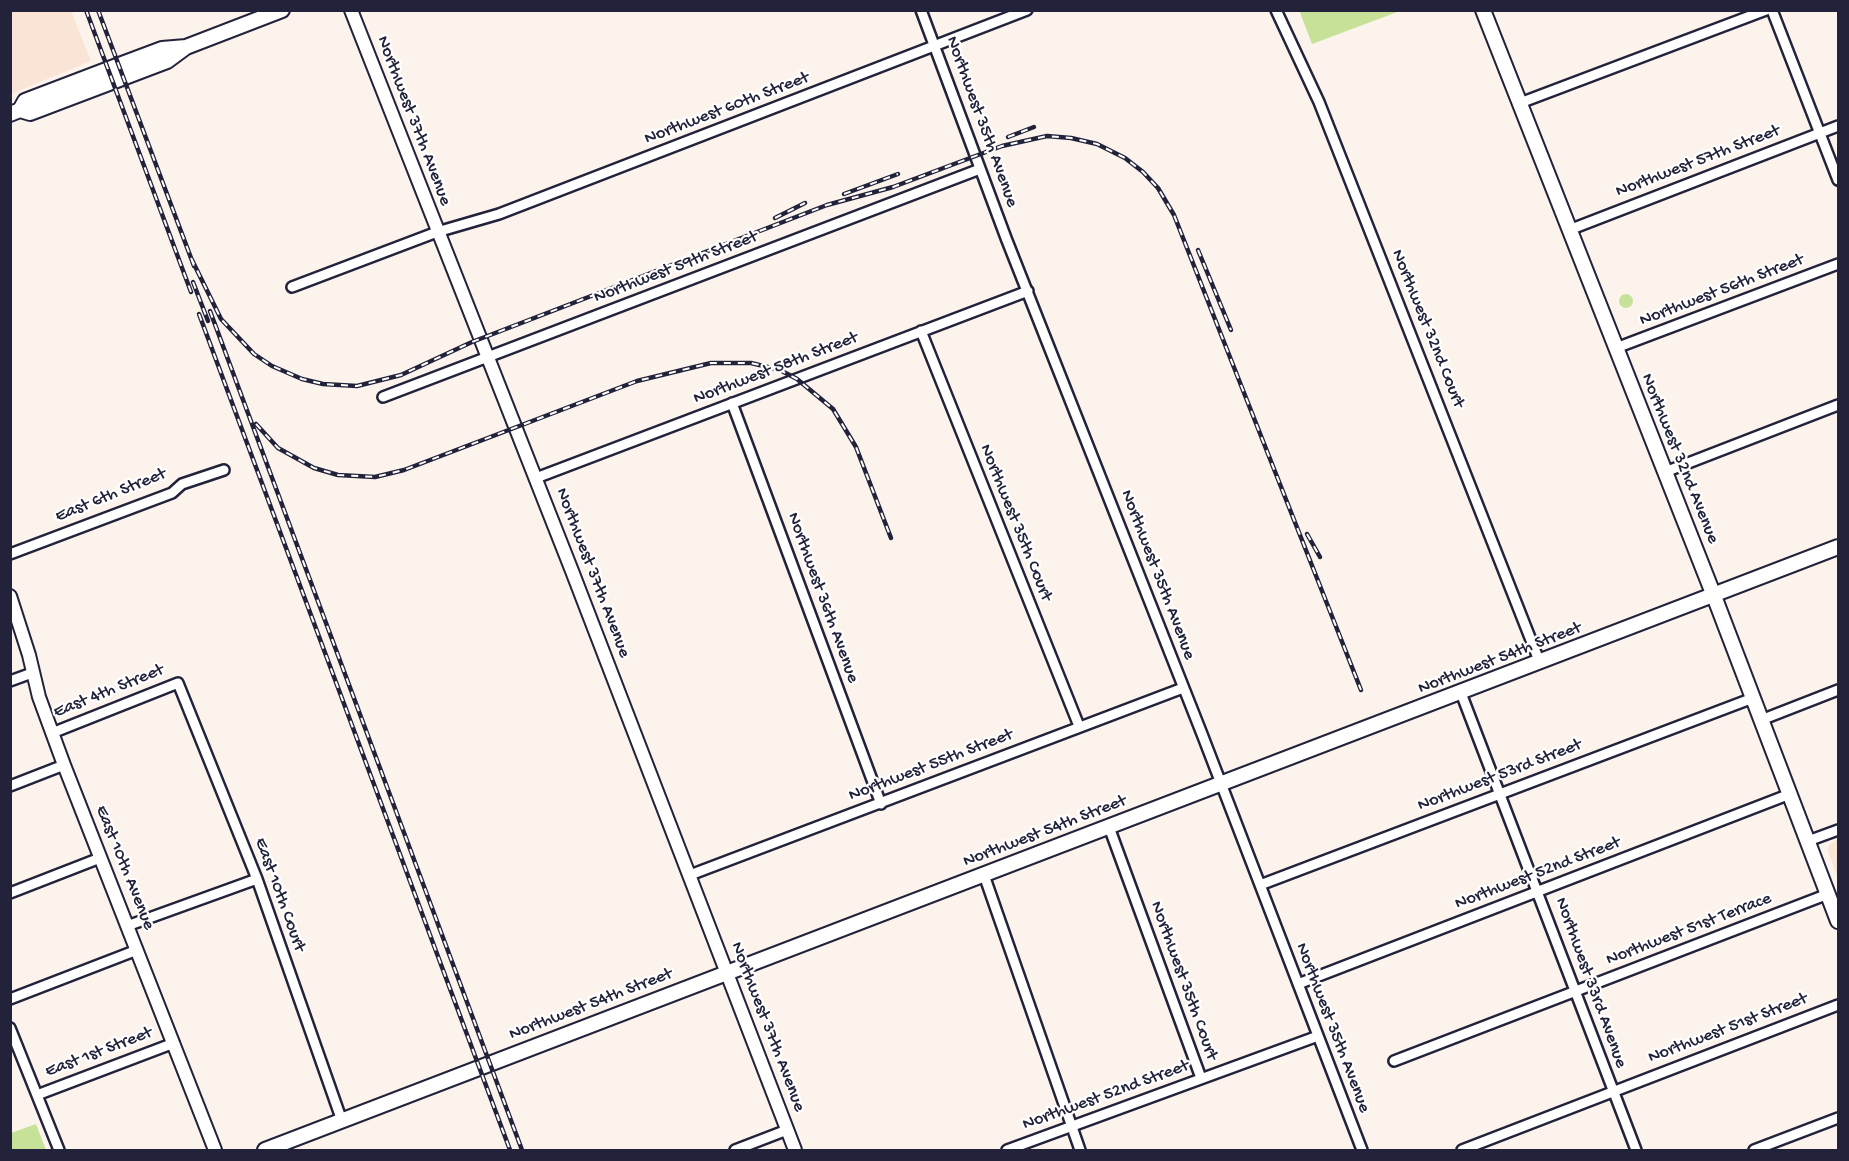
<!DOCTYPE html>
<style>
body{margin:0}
#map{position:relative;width:1849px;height:1161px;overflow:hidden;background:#fcf3ec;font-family:"Gochi Hand",sans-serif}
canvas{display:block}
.frame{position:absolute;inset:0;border:12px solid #22223b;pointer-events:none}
</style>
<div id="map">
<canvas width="1849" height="1161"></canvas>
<div class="frame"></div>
</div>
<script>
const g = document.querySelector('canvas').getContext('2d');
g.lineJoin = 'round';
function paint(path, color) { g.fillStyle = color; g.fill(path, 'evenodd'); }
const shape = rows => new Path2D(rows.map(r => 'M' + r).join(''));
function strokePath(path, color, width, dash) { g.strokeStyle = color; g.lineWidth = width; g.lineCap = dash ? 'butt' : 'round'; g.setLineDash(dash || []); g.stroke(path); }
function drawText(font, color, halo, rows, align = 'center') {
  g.font = font + ' "Gochi Hand",sans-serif'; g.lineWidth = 4.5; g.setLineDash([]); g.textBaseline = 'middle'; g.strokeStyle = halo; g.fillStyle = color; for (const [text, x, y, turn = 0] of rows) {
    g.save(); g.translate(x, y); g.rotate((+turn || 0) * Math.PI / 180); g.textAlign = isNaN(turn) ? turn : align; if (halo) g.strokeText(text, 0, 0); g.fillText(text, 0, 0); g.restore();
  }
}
const built = shape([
 [11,10,71,11,91,61,11,94],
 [1838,839,1838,878,1828,851,1829,845]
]);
const green = shape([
 [1299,10,1400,10,1400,11,1312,44],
 '1619 301a7 7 0 1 1 14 0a7 7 0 1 1-14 0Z',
 [36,1124,46,1150,11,1150,11,1133]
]);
const minor = shape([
 [921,10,1006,238,1202,734,1362,1150],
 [1276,10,1319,102,1540,663],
 [1772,10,1838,180],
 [1520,103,1766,10],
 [1569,230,1838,126],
 [292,287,437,232,499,214,1027,10],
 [921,331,1079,726],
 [1616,348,1838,264],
 [383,397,980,169],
 [732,403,881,804],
 [1665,472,1838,405],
 [536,478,1028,291],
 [10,554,172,493,182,484,224,470],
 [10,681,32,673],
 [1461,693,1636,1150],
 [1761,720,1838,690],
 [52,733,178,683,257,879,342,1121],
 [10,786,64,765],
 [1109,827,1201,1078],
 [1808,841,1838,830],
 [690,875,1183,688],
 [984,875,1080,1150],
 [1260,885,1753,698],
 [10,893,100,858],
 [127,926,257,879],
 [1298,984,1790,794],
 [10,999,137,950],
 [10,1028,59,1150],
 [1394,1061,1828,894],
 [37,1095,174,1043],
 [735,1150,787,1130],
 [1007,1150,1318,1036],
 [1462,1150,1838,1005],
 [1754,1150,1838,1118]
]);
const tertiary = shape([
 [351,10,572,571,795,1150],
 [10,596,29,655,39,697,64,765,215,1150]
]);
const secondary = shape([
 [1483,10,1714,596,1838,921],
 [20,110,30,113,167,61,186,47],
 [10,114,20,110,25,101,122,64,162,49,186,47,282,10],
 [265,1150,1838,547]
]);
const rail = shape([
 [86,10,191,292],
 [98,10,194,266],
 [1008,137,1034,127],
 [844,194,898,174],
 [775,218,805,203],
 [1198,250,1231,330],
 [191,258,221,319,254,354,272,366,302,379,323,384,357,386,401,375,472,342,827,205,893,187,1002,146,1047,136,1071,138,1097,144,1125,158,1143,172,1158,188,1174,215,1361,690],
 [193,282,208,321],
 [210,311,522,1150],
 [199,314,510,1150],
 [256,424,278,448,314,468,338,475,375,477,404,470,637,381,711,363,751,363,780,370,797,379,833,409,856,447,891,538],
 [1307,534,1320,557]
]);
const streetNames = [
 ["Northwest 60th Street",727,109,-21],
 ["Northwest 37th Avenue",413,121,69],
 ["Northwest 35th Avenue",981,122,70],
 ["Northwest 57th Street",1698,162,-21],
 ["Northwest 59th Street",676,268,-21],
 ["Northwest 56th Street",1722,291,-21],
 ["Northwest 32nd Court",1427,329,68],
 ["Northwest 58th Street",776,369,-21],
 ["Northwest 32nd Avenue",1679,459,68],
 ["East 6th Street",111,496,-22],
 ["Northwest 35th Court",1015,523,68],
 ["Northwest 37th Avenue",592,573,69],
 ["Northwest 35th Avenue",1157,575,69],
 ["Northwest 36th Avenue",822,598,70],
 ["Northwest 54th Street",1500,659,-21],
 ["East 4th Street",109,692,-22],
 ["Northwest 55th Street",931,766,-21],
 ["Northwest 53rd Street",1500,776,-21],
 ["Northwest 54th Street",1045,832,-21],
 ["East 10th Avenue",124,868,68],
 ["Northwest 52nd Street",1538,874,-21],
 ["East 10th Court",279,895,70],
 ["Northwest 51st Terrace",1689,930,-21],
 ["Northwest 35th Court",1183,981,70],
 ["Northwest 33rd Avenue",1590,983,70],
 ["Northwest 54th Street",591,1005,-21],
 ["Northwest 37th Avenue",767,1027,69],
 ["Northwest 35th Avenue",1332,1028,69],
 ["Northwest 51st Street",1728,1029,-21],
 ["East 1st Street",99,1053,-21],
 ["Northwest 52nd Street",1106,1096,-20]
];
paint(built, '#f9e4d6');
paint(green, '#c7e298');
strokePath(minor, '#22223b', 14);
strokePath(tertiary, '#22223b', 16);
strokePath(secondary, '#22223b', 18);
strokePath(minor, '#fff', 9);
strokePath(tertiary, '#fff', 12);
strokePath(secondary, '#fff', 14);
strokePath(rail, '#22223b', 4.5);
strokePath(rail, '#fff', 2, [7]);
drawText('18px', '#22223b', '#fff', streetNames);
</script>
